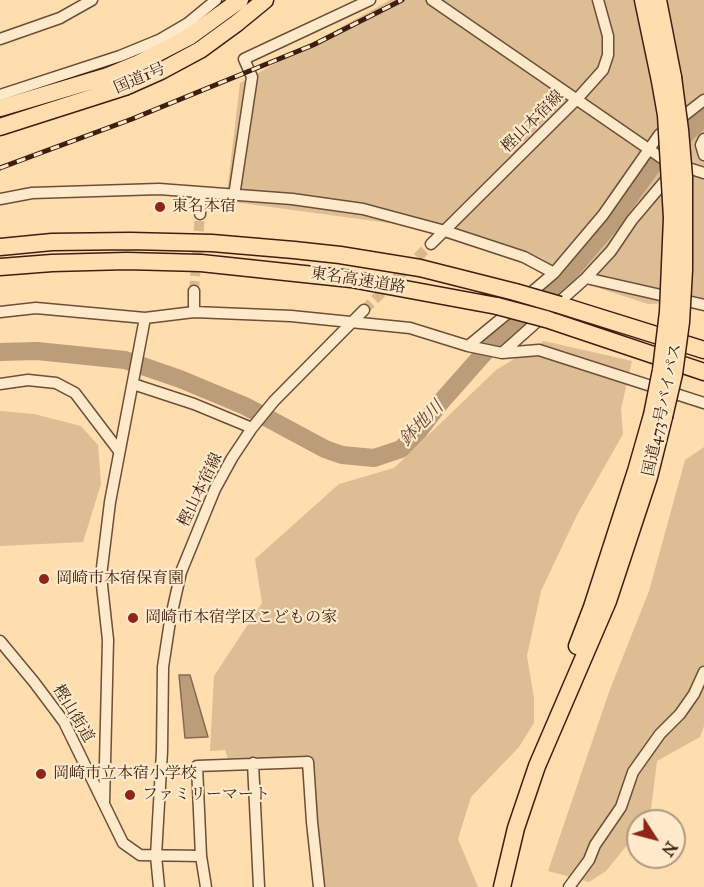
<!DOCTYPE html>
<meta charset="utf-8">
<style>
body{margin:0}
#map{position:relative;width:704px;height:887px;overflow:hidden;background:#fedeaf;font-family:"IM FELL Great Primer",serif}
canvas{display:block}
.north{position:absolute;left:626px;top:809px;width:60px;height:60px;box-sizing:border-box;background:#feeacb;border:2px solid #b19880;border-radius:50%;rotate:126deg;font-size:16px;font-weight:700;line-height:24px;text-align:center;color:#3d1e10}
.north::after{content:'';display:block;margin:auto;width:21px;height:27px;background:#8f2418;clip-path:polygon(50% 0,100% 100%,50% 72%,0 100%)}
</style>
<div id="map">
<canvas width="704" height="887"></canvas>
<div class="north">N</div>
</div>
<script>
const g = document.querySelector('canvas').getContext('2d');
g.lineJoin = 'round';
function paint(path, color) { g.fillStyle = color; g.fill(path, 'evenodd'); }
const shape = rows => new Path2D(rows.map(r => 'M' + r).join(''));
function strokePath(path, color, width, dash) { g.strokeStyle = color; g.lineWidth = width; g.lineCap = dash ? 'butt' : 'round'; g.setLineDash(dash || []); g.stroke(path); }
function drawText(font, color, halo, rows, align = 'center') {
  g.font = font + ' "IM FELL Great Primer","Noto Serif JP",serif'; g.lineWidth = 4.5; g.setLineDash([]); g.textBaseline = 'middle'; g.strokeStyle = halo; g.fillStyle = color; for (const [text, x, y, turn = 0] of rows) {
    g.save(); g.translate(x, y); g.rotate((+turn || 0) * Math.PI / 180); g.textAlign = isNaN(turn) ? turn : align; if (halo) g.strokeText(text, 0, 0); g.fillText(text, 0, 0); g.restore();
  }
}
const green = shape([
 [390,0,704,0,704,302,648,304,404,225,226,201,240,83],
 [544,341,632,361,621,409,623,434,577,515,541,591,527,656,534,698,534,723,519,747,471,797,458,839,478,887,323,887,312,759,229,762,225,750,210,751,214,676,262,603,255,559,339,484,394,468,496,370],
 [0,411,34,414,81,426,98,445,101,484,83,542,0,546],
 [704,447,704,726,700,737,657,761,650,817,647,821,638,821,638,832,606,871,589,882,548,871,609,692,649,591,685,460]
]);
const water = shape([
 [179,675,190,675,208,737,185,738,179,675]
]);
const river = shape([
 [0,352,37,351,125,360,180,379,245,406,325,449,342,455,374,458,401,449,418,432,439,404,501,334,536,310,566,276,608,227,652,166,704,117]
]);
const minorTunnel = shape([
 [194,291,200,214],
 [364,310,431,244]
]);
const minor = shape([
 [432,0,666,161,704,173],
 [0,39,60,18,92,0],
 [0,95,120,56,159,40,188,23,216,0],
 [704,139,701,145,704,155],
 [234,196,252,77,244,59,370,0],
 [0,199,32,193,159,189,292,199,363,209,445,231,524,257,554,273],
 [200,214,201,193],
 [431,244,577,99,603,70,608,55,608,36,598,0],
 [586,278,704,305],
 [526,297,554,273,603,215,659,135,704,100],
 [0,312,36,308,145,318,194,312,291,316,410,328,468,346,502,353,539,350,704,403],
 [194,312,194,291],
 [468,346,514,308],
 [502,353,586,278,611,251,632,220,670,175],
 [0,384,28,380,56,383,75,393,119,451],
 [133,384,194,404,252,428],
 [0,641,34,682,64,722,123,843,140,855,201,856],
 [253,763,259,887],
 [104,804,108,640,101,576,110,502,145,318],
 [159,887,156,856,162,751,163,667,170,621,181,572,215,489,232,458,252,428,274,401,364,310],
 [206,887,201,856,197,766,308,762,312,822,319,887],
 [569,887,589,860,595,845,621,807,633,772,660,734,680,714,694,694,704,672]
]);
const highway = shape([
 [643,0,660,81],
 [658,0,673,77],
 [0,108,108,76,137,64,189,37,240,0],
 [0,127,125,87,161,71,200,50,237,23,265,0],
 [0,247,52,242,130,241,212,243,294,250,340,255,420,268,515,292],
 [0,267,52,263,127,261,201,263,351,279,497,306],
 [560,305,704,350],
 [546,319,704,372],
 [577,646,592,607,636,471,652,415],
 [502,887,516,828,537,766,608,601,649,477,664,417]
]);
const rail = shape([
 [0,168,132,119,313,45,402,0]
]);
const highwayBridge = shape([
 [515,292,560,305],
 [497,306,546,319],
 [652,415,661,370,668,312,672,218,666,115,660,81],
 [664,417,674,374,681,322,684,270,684,177,680,130,673,77]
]);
const markers = [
 [160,207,6,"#8f2418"],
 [44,579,6,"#8f2418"],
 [133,618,6,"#8f2418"],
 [41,774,6,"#8f2418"],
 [130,795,6,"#8f2418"]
];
const streetNames = [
 ["国道1号",140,79,-23],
 ["樫山本宿線",533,122,-45],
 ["東名高速道路",358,281,9],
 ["国道473号バイパス",663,410,-78],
 ["樫山本宿線",201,490,-64],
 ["樫山街道",73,714,59]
];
const poiNames = [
 ["東名本宿",172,207],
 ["岡崎市本宿保育園",56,579],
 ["岡崎市本宿学区こどもの家",145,618],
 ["岡崎市立本宿小学校",53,774],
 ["ファミリーマート",142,795]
];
const waterNames = [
 ["鉢地川",422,424,-46]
];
paint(green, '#ddbd94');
paint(water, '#bc9d79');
strokePath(water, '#896a4f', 1.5);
strokePath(river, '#bc9d79', 18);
strokePath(minorTunnel, '#d7b88f', 10, [10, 5]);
strokePath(minor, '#6d4e38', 13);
strokePath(highway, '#3d1e10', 19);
strokePath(minor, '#feeacb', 10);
strokePath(highway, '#fedeaf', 16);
strokePath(rail, '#3d1e10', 5);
strokePath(rail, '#feeacb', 3, [9]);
strokePath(highwayBridge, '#3d1e10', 19, []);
strokePath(highwayBridge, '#fedeaf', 16);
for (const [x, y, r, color] of markers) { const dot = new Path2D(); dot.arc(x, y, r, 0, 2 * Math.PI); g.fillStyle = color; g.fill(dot); strokePath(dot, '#feeacb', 2); }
drawText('16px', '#3d1e10', '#feeacb', streetNames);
drawText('16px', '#3d1e10', '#feeacb', poiNames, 'left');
drawText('italic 18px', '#694a35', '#feeacb', waterNames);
</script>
